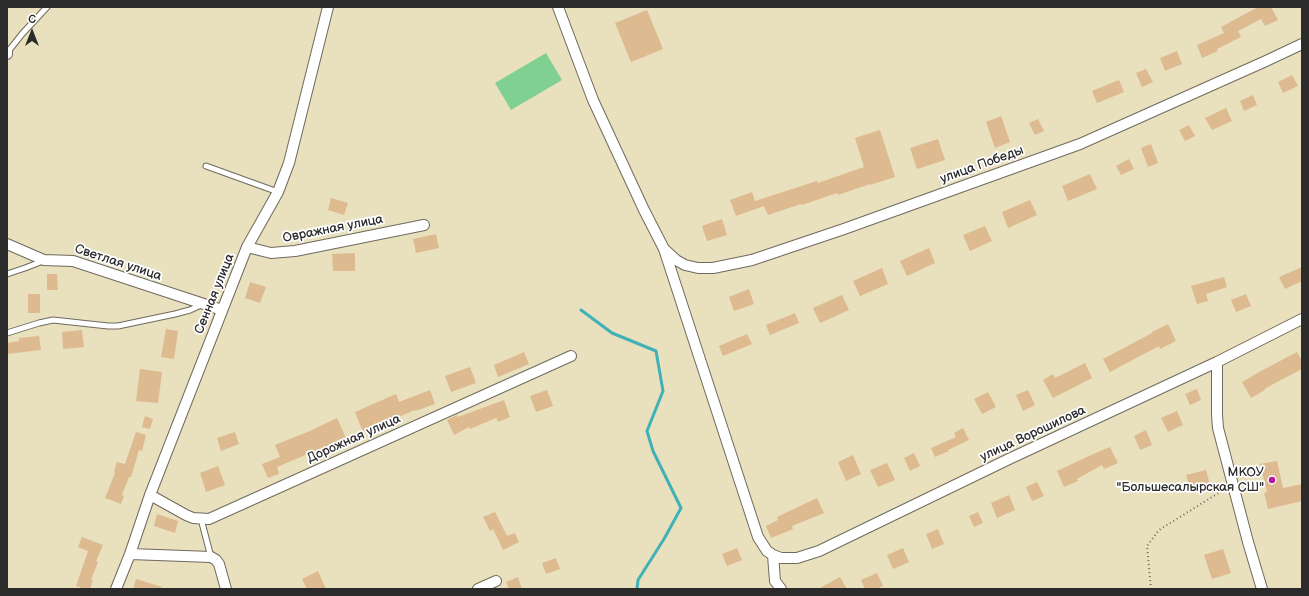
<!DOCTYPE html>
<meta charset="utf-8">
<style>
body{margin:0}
#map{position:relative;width:1309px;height:596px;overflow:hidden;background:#e9e0bd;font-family:"Balsamiq Sans",sans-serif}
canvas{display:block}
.frame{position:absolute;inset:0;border:8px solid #2b2b2b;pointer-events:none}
.north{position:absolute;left:12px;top:12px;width:40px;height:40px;-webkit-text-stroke:3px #fff;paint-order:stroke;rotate:0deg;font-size:11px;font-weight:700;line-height:16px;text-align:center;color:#2b2b2b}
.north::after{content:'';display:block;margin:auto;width:14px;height:18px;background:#2b2b2b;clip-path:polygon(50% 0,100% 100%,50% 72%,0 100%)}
</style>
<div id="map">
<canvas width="1309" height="596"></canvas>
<div class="frame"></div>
<div class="north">С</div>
</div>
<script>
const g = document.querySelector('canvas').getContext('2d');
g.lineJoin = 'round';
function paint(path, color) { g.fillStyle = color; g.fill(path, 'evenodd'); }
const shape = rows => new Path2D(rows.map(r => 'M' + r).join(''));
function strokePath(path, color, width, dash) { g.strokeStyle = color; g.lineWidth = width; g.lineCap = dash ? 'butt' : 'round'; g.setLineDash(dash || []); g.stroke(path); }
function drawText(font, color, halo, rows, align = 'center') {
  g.font = font + ' "Balsamiq Sans",sans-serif'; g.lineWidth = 3.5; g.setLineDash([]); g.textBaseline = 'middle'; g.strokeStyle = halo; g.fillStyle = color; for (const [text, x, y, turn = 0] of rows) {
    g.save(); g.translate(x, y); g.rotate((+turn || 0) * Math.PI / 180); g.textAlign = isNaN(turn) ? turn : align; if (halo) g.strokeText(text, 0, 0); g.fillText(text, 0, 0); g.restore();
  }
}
const green = shape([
 [546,53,562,80,511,110,495,83]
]);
const stream = shape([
 [581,310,612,333,656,351,663,391,647,431,653,451,681,508,664,539,638,580,637,589]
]);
const building = shape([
 [1258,7,1271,7,1278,20,1265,26,1261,19,1238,31,1241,37,1217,49,1218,51,1202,58,1197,45,1224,33,1221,27],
 [647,10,663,49,631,62,615,23],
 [1177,51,1182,64,1165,71,1160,58],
 [1146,69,1153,82,1142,87,1136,73],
 [1292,75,1298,86,1283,93,1278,82],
 [1119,80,1124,92,1097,103,1092,91],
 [1253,95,1257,105,1244,111,1240,101],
 [1226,108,1232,121,1212,130,1205,118],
 [1001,116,1010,142,995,148,986,122],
 [1038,119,1044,131,1035,135,1029,123],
 [1189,125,1195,136,1185,141,1179,130],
 [880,130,895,177,870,185,870,184,838,195,837,193,802,205,801,204,768,215,764,206,736,216,730,200,752,192,755,201,817,181,818,183,864,167,855,138],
 [938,139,945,160,917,169,910,148],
 [1151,144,1158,163,1148,167,1141,148],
 [1129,159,1134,169,1121,175,1116,166],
 [1090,174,1097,189,1068,201,1062,186],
 [331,198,348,203,344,215,328,210],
 [1030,200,1037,215,1008,228,1002,212],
 [722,219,727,235,707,241,702,226],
 [985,226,992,241,970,251,963,235],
 [436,234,439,248,416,253,413,239],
 [929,248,935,263,907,276,900,261],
 [355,253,355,271,333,271,332,254],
 [1302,267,1302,281,1285,289,1279,277],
 [882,268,888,284,860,296,853,281],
 [47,274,57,274,58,290,47,290],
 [1224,277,1227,287,1206,294,1208,301,1197,304,1191,286],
 [250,282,266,287,260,303,245,298],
 [749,289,754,304,734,311,729,297],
 [28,294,40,294,40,313,28,313],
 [1246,294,1251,306,1236,312,1231,300],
 [842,295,849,310,820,323,813,308],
 [795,313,799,323,770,335,766,325],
 [1168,324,1176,341,1160,349,1159,346,1110,372,1103,359,1152,333,1152,332],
 [166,329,178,331,174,359,161,357],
 [82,330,84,347,63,349,62,332],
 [747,334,752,344,723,356,719,346],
 [39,336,41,350,7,354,7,343,19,341,19,338],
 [524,352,529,364,498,377,494,365],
 [1297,352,1302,361,1302,369,1264,389,1265,390,1251,398,1242,382,1261,371],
 [1085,363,1092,378,1053,398,1043,380,1053,374,1055,378],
 [470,367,476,383,451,392,445,376],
 [140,369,162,372,158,403,136,401],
 [1197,389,1201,400,1190,405,1185,394],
 [430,390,435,404,415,411,415,410,363,432,355,412,396,394,399,402],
 [547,390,553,406,536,412,530,396],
 [1028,390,1035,405,1023,411,1016,395],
 [988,392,996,407,982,414,974,399],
 [504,400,510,417,498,422,496,418,470,429,469,427,454,435,447,420,457,415,458,417],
 [1177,411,1183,425,1168,432,1161,418],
 [145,416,153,419,150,429,142,427],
 [337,418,346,438,277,467,279,474,268,478,262,464,280,457,275,445,310,431],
 [963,428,969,440,948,450,949,451,935,457,931,448,956,437,954,433],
 [1146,430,1152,445,1140,450,1134,436],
 [136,432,146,435,142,451,139,450,131,477,129,477,122,495,124,496,121,504,105,498,115,473,114,472,117,462,125,464],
 [235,432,239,444,221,451,217,438],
 [1110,447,1118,463,1104,469,1102,465,1077,479,1078,481,1064,487,1057,471,1091,455],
 [914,453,920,466,910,471,904,458],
 [853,455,861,474,846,481,838,462],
 [1277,461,1283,488,1302,484,1302,501,1268,509,1264,493,1267,492,1260,464],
 [887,463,895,480,878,487,870,470],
 [218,466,225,485,206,492,200,473],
 [1206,470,1210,485,1191,491,1186,475],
 [1037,482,1044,496,1032,501,1026,487],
 [1009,495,1015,510,997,518,991,503],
 [817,498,824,513,792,526,793,529,771,538,766,526,778,520,777,517],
 [495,512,507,536,515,533,519,542,503,550,493,529,490,531,483,517],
 [978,512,983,523,974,527,969,516],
 [157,514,178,521,175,533,154,526],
 [938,529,944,544,932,549,926,534],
 [82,537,103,545,96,561,98,562,91,580,93,580,90,589,85,589,76,586,88,551,78,547],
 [737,548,742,560,727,566,722,554],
 [903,548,909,562,893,569,887,555],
 [1223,549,1231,573,1212,579,1204,555],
 [556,558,560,569,546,574,542,563],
 [318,571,326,589,307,589,302,579],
 [877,573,883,586,876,589,865,589,861,580],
 [518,577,522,589,509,589,506,582],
 [840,577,847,589,818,589],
 [136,579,162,587,161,589,133,589]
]);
const path = shape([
 [1151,589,1147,546,1159,530,1225,489]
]);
const lane = shape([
 [7,53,22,34,47,7],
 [206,166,278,192],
 [7,274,25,268,43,261],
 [7,333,39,323,53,320,108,326,118,326,175,314,190,310,201,305],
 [201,519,211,557]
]);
const street = shape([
 [558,7,593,100,644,210,664,249,758,537,767,551,773,555,781,558,797,558,819,551,1009,459,1217,362,1302,319],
 [7,52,7,54],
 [7,244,44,260,73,261,222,310],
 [247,247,271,253,295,251,424,225],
 [664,249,676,260,685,265,698,268,713,268,752,260,844,229,1080,144,1266,61,1302,44],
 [1217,362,1217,415,1218,428,1248,542,1262,589],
 [150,495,186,515,193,518,209,519,571,356],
 [130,554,211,557,216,560,219,564,226,589],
 [773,555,775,581,781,589],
 [116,589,130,554,150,495,247,247,278,192,289,163,328,7],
 [478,589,496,581]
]);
const markers = [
 [1272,480,4,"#b5179e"]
];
const streetNames = [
 ["улица Победы",982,165,-20],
 ["Овражная улица",333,229,-11],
 ["Светлая улица",118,263,18],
 ["Сенная улица",215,294,-68],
 ["улица Ворошилова",1033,434,-25],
 ["Дорожная улица",354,439,-24]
];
const poiNames = [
 ["МКОУ",1264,473],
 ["\"Большесалырская СШ\"",1264,488]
];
paint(green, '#80d091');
strokePath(stream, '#40b1b7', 3);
paint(building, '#ddba90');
strokePath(lane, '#6e6a5e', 7);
strokePath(street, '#6e6a5e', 12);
strokePath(path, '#6e6a5e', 2, [1, 3]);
strokePath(lane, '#fff', 5);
strokePath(street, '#fff', 10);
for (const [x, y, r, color] of markers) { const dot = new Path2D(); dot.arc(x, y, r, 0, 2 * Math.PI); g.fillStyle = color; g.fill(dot); strokePath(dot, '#fff', 1.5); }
drawText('13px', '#2b2b2b', '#fff', streetNames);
drawText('13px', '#2b2b2b', '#fff', poiNames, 'right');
</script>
